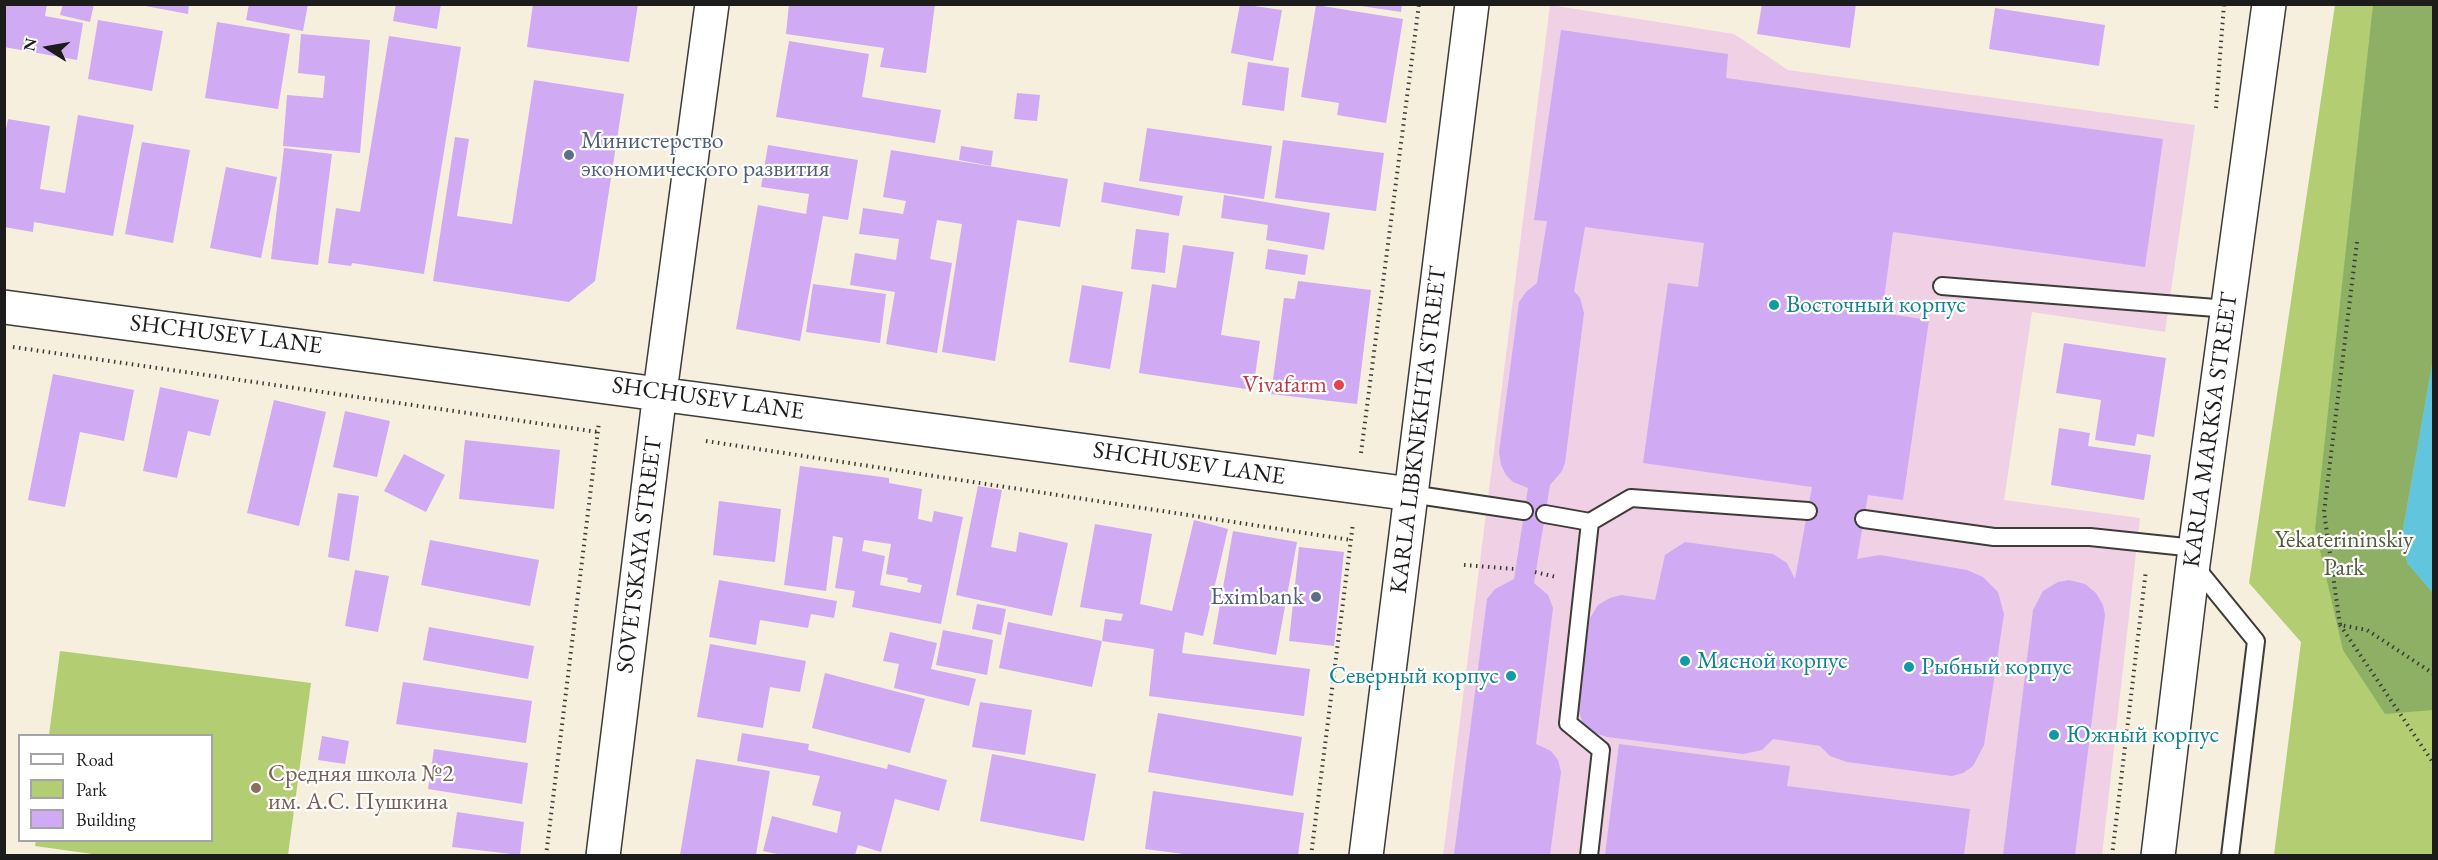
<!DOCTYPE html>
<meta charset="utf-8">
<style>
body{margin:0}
#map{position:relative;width:2438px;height:860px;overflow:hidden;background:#f6efdd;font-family:"EB Garamond",serif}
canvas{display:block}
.frame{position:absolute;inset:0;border:6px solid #1c1c1c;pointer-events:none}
.legend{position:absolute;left:18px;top:734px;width:195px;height:108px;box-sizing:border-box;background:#fff;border:2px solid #a4a4a4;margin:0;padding:8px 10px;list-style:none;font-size:18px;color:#1c1c1c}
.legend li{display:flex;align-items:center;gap:12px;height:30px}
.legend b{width:30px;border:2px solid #a4a4a4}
.north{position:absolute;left:18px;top:18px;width:60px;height:60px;-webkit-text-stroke:4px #fff;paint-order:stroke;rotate:281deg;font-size:16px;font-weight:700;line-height:24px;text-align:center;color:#1c1c1c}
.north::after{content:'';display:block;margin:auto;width:21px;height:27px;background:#1c1c1c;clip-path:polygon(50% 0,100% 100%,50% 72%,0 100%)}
</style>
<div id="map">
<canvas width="2438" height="860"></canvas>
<div class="frame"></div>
<ul class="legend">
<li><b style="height:8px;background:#fff"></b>Road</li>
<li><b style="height:16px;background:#b3cd72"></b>Park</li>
<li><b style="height:16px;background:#d0aaf3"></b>Building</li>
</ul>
<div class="north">N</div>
</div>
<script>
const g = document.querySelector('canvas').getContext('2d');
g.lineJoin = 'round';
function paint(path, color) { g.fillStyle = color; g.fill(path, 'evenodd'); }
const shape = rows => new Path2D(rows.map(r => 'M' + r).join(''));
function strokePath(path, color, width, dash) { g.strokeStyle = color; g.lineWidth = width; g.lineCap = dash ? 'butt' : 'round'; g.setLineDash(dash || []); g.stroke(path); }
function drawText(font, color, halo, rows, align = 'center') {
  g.font = font + ' "EB Garamond",serif'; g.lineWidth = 4.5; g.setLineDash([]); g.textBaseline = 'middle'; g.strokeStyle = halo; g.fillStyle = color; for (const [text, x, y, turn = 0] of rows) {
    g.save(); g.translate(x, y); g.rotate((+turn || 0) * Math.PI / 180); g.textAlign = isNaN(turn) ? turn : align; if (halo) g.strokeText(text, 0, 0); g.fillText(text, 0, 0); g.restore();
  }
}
const built = shape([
 [1550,5,1734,34,1788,70,2195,125,2165,332,2032,312,2004,500,2140,518,2102,855,1443,856]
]);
const green = shape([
 [2335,5,2433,5,2433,855,2274,855,2301,642,2249,583],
 [60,651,311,683,288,855,107,856,35,846,36,840,212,840,212,736,49,735]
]);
const forest = shape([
 [2373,5,2433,5,2433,359,2401,541,2408,564,2433,593,2433,710,2385,714,2343,650,2315,529]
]);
const water = shape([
 [2433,359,2433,593,2408,564,2401,541]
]);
const building = shape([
 [4,4,47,4,45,16,83,23,77,60,4,47],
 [63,4,94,4,90,22,60,15],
 [135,4,189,4,188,14],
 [249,4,308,4,303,31,246,20],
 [396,4,441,4,437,29,393,21],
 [533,4,638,4,629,62,527,47],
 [789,4,935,4,926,73,880,67,884,48,786,34],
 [1240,4,1282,10,1273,61,1231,53],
 [1348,4,1402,4,1401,12],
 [1762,4,1856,4,1850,48,1757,34],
 [1316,5,1403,19,1386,123,1337,115,1339,103,1301,97],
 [1995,8,2105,25,2099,66,1989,49],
 [98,20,163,31,152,91,88,79],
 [217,22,290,34,278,109,205,98],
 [1561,30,1728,54,1726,78,2163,139,2145,267,1893,232,1882,313,1929,320,1903,500,1868,495,1857,559,1880,555,1967,570,1983,577,1998,592,2004,614,1984,745,1973,766,1963,773,1952,776,1847,762,1830,756,1820,746,1773,739,1762,750,1743,754,1607,737,1592,732,1583,724,1577,705,1590,618,1598,605,1610,598,1621,595,1655,600,1665,555,1685,542,1773,554,1787,563,1795,579,1812,487,1643,463,1668,283,1698,287,1704,243,1585,227,1574,291,1580,298,1584,313,1565,463,1562,471,1550,485,1534,583,1548,595,1553,608,1536,744,1551,751,1558,760,1561,772,1550,855,1454,855,1487,599,1495,589,1514,579,1528,488,1513,482,1506,475,1501,465,1499,452,1519,302,1526,292,1537,283,1547,221,1534,220],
 [301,34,370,40,360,153,283,146,287,95,323,98,325,76,298,73],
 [389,36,461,47,424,274,352,263,351,266,328,263,336,208,360,212],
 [789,41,869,54,862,97,941,110,935,143,776,117],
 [1248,62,1289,68,1284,111,1242,105],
 [534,80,624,94,595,281,569,302,433,281,455,137,469,139,457,216,512,224],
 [1017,93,1040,95,1037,121,1014,119],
 [78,115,134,125,113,236,34,222,33,232,4,227,4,139,8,119,50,126,40,189,65,193],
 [1147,128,1272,146,1264,199,1139,181],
 [1283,140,1384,153,1376,211,1275,198],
 [142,142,190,150,173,243,125,234],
 [768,145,858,160,848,220,823,216,800,341,736,329,758,205,806,214,809,194,761,187],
 [961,146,993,151,991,166,959,160],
 [284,148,332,154,318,265,271,259],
 [891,150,1068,179,1060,227,1017,220,995,361,942,352,962,224,937,220,930,259,952,263,937,353,886,344,895,292,850,285,855,253,896,260,899,239,859,234,863,208,903,214,906,201,883,197],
 [226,167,277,177,261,258,210,248],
 [1104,182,1183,196,1179,216,1101,202],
 [1224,195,1330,213,1324,250,1266,240,1268,225,1221,218],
 [1136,229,1169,233,1165,273,1131,269],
 [1183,245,1234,252,1221,335,1260,341,1253,390,1139,373,1152,284,1176,288],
 [1268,249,1308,255,1305,275,1265,269],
 [1298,281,1371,290,1357,404,1271,394,1284,298,1295,299],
 [813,284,886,294,880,343,806,332],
 [1082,285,1123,292,1110,369,1069,362],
 [2064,343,2166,358,2154,437,2137,434,2135,446,2095,440,2101,400,2056,393],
 [53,374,134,390,124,441,80,432,65,507,28,500],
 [160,387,219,400,210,436,188,431,177,478,143,471],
 [274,400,326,412,299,526,247,513],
 [345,411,390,421,377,477,333,467],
 [2059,428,2090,433,2088,446,2151,455,2144,500,2051,485],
 [465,440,560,450,554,509,459,499],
 [404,454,445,475,426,512,384,491],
 [800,466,889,478,889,483,922,489,918,519,932,522,934,511,963,517,941,624,852,607,855,591,835,588,843,538,833,536,826,591,784,585],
 [864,540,891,544,886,574,908,578,907,582,922,585,920,593,880,585,885,556,862,551],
 [978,486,1002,490,991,547,1016,552,1019,532,1068,543,1052,616,956,595],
 [338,493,359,496,349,561,328,557],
 [719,501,781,509,775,562,713,555],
 [1194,520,1228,529,1203,636,1185,632,1182,653,1310,669,1304,716,1149,696,1154,649,1102,641,1105,619,1121,621,1123,614,1080,607,1095,524,1152,534,1140,604,1172,611],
 [1233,531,1297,542,1276,655,1213,644],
 [430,540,539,560,530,606,421,585],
 [1299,547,1344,552,1334,646,1289,641],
 [355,570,389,576,378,632,345,626],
 [719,580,837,601,834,618,811,614,808,628,760,620,756,645,709,637],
 [2069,580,2085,584,2096,593,2103,605,2105,615,2075,855,2003,855,2033,610,2043,591,2058,582],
 [977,604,1006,609,1001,635,972,629],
 [1008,622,1102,641,1092,687,999,668],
 [429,627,534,646,528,679,423,660],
 [943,630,993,640,987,675,936,665],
 [890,632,937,643,931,669,976,679,969,706,894,688,899,664,883,661],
 [710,644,806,661,800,692,770,687,763,728,697,717],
 [825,673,925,699,910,753,812,728],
 [403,682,532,701,526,743,396,724],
 [980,702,1032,710,1025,755,972,747],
 [1158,713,1302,737,1293,796,1148,772],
 [742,733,809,744,808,750,887,769,888,764,947,780,939,811,895,799,881,852,858,845,855,855,782,855,763,851,772,816,837,833,841,812,812,805,820,776,737,761],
 [322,736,349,741,345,764,318,760],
 [1619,744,1790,766,1787,786,1970,809,1964,855,1605,855],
 [434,749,528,763,522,804,428,789],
 [992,754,1096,774,1084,841,980,821],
 [696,759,770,771,756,855,680,855],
 [1153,791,1304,813,1298,855,1191,855,1145,849],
 [457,812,524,822,520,855,452,847]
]);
const path = shape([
 [2216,108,2224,4],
 [2357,242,2324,512,2340,625,2367,630,2434,674],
 [13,347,598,432],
 [706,441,1351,540],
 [1361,453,1419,4],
 [1464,565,1515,569],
 [1535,572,1556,577],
 [2340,625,2434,764],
 [546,856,599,422],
 [1311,856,1353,523],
 [2112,856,2146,570]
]);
const lane = shape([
 [1942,286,2228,309],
 [1411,494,1524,511],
 [1545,514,1590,522,1631,498,1808,511],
 [1864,519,1994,537,2090,537,2195,548],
 [2194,565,2256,641,2230,856],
 [1589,856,1601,750,1568,723,1590,522]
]);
const street = shape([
 [4,307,1411,494],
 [603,856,660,392,712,4],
 [2158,856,2193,564,2269,4]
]);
const primary = shape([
 [1366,856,1472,4]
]);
const markers = [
 [569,155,6,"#5c6f8a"],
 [1774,305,6,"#0f9aa8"],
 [1339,385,6,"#e0444e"],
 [1316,597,6,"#5c6f8a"],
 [1685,661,6,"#0f9aa8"],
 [1909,667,6,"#0f9aa8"],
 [1511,676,6,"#0f9aa8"],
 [2054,735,6,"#0f9aa8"],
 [256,788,6,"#8d6e63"]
];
const serviceNames = [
 ["Министерство",581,141],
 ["экономического развития",581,169],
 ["Eximbank",1304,597,"right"]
];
const cultureNames = [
 ["Восточный корпус",1786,305],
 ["Мясной корпус",1697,661],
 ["Рыбный корпус",1921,667],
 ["Северный корпус",1499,676,"right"],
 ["Южный корпус",2066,735]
];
const streetNames = [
 ["SHCHUSEV LANE",226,335,7],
 ["SHCHUSEV LANE",708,399,8],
 ["KARLA LIBKNEKHTA STREET",1419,430,-83],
 ["KARLA MARKSA STREET",2211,430,-82],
 ["SHCHUSEV LANE",1189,464,8],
 ["SOVETSKAYA STREET",640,555,-83]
];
const healthNames = [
 ["Vivafarm",1327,385]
];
const parkNames = [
 ["Yekaterininskiy",2344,540],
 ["Park",2344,568]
];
const educationNames = [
 ["Средняя школа №2",268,774],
 ["им. А.С. Пушкина",268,802]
];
paint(built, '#f0d0e5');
paint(green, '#b3cd72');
paint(forest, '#8eb064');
paint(water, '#60c5dd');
paint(building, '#d0aaf3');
strokePath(lane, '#3d3c39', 20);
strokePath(street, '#3d3c39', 36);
strokePath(primary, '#3d3c39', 36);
strokePath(path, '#3d3c39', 4, [1.5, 4.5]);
strokePath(lane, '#fff', 16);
strokePath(street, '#fff', 33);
strokePath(primary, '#fff', 33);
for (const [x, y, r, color] of markers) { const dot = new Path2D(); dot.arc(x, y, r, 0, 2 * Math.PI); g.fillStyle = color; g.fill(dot); strokePath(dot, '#fff', 2); }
drawText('24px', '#4e5e75', '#fff', serviceNames, 'left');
drawText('24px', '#0d838f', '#fff', cultureNames, 'left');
drawText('24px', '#1c1c1c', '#fff', streetNames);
drawText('24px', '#be3a42', '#fff', healthNames, 'right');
drawText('24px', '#515a3a', '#fff', parkNames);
drawText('24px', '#785e54', '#fff', educationNames, 'left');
</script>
